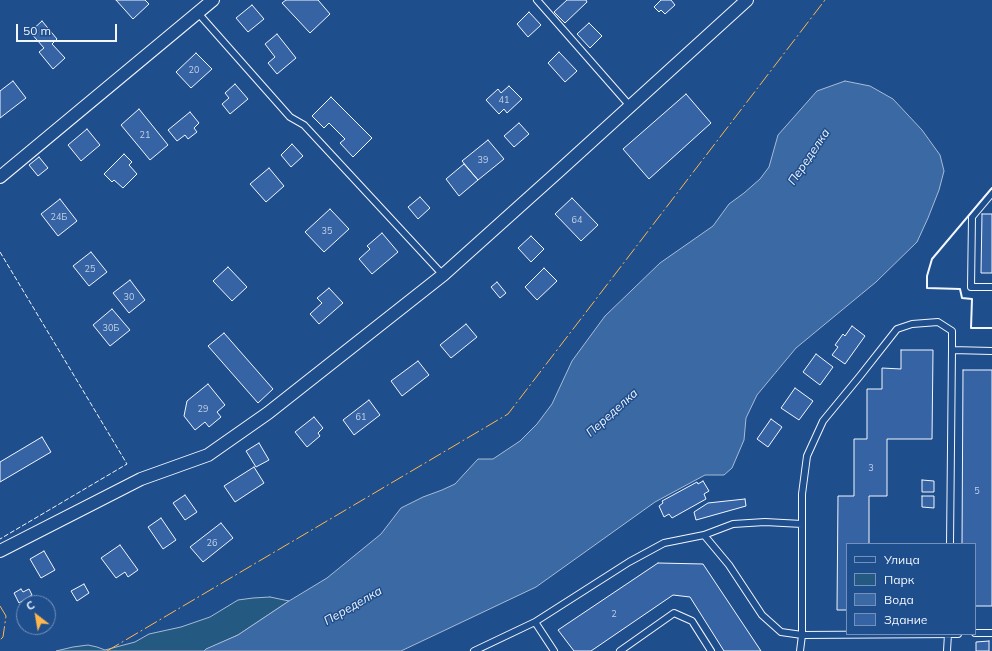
<!DOCTYPE html>
<meta charset="utf-8">
<style>
body{margin:0}
#map{position:relative;width:992px;height:651px;overflow:hidden;background:#1f4e8c;font-family:Mulish,sans-serif}
canvas{display:block}
.legend{position:absolute;left:846px;top:543px;width:130px;height:92px;box-sizing:border-box;background:#1f4e8c;border:1px solid #7391ba;margin:0;padding:5px 7px;list-style:none;font-size:12px;color:#f2f6ff}
.legend li{display:flex;align-items:center;gap:8px;height:20px}
.legend b{width:20px;border:1px solid #7391ba}
.north{position:absolute;left:16px;top:595px;width:40px;height:40px;box-sizing:border-box;background:#1f4e8c;border:1px solid #7391ba;border-radius:50%;rotate:329deg;font-size:11px;font-weight:700;line-height:16px;text-align:center;color:#f2f6ff}
.north::after{content:'';display:block;margin:auto;width:14px;height:18px;background:#ffb74d;clip-path:polygon(50% 0,100% 100%,50% 72%,0 100%)}
.scale{position:absolute;left:16px;top:24px;width:101px;height:18px;box-sizing:border-box;border:2px solid #f2f6ff;border-top:0;padding-left:5px;font-size:12px;line-height:14px;white-space:nowrap;color:#f2f6ff;-webkit-text-stroke:3px #1f4e8c;paint-order:stroke}
</style>
<div id="map">
<canvas width="992" height="651"></canvas>
<ul class="legend">
<li><b style="height:5px;background:#1f4e8c"></b>Улица</li>
<li><b style="height:11px;background:#245a82"></b>Парк</li>
<li><b style="height:11px;background:#3b69a3"></b>Вода</li>
<li><b style="height:11px;background:#3563a3"></b>Здание</li>
</ul>
<div class="north">С</div>
<div class="scale">50 m</div>
</div>
<script>
const g = document.querySelector('canvas').getContext('2d');
g.lineJoin = 'round';
function paint(path, color) { g.fillStyle = color; g.fill(path, 'evenodd'); }
const shape = rows => new Path2D(rows.map(r => 'M' + r).join(''));
function strokePath(path, color, width, dash) { g.strokeStyle = color; g.lineWidth = width; g.lineCap = dash ? 'butt' : 'round'; g.setLineDash(dash || []); g.stroke(path); }
function drawText(font, color, halo, rows, align = 'center') {
  g.font = font + ' Mulish,sans-serif'; g.lineWidth = 3; g.setLineDash([]); g.textBaseline = 'middle'; g.strokeStyle = halo; g.fillStyle = color; for (const [text, x, y, turn = 0] of rows) {
    g.save(); g.translate(x, y); g.rotate((+turn || 0) * Math.PI / 180); g.textAlign = isNaN(turn) ? turn : align; if (halo) g.strokeText(text, 0, 0); g.fillText(text, 0, 0); g.restore();
  }
}
const green = shape([
 [270,597,289,601,238,635,207,649,204,651,56,651,73,647,88,645,97,647,105,650,135,642,149,634,181,627,210,617,238,600,253,598,270,597]
]);
const water = shape([
 [845,81,870,86,893,99,922,130,940,155,944,171,939,190,928,218,917,242,876,282,796,348,757,395,746,418,744,440,732,468,724,475,705,475,655,502,536,587,401,651,204,651,206,649,238,635,289,601,327,578,381,534,401,508,423,497,442,490,455,484,478,459,493,459,520,441,537,424,552,404,572,361,605,316,660,263,713,226,729,204,744,193,760,179,769,167,778,135,817,91,845,81]
]);
const building = shape([
 [116,0,145,0,149,4,133,19,116,0],
 [286,0,318,0,330,14,310,33,282,3,286,0],
 [567,0,586,0,587,2,565,23,554,12,567,0],
 [661,0,671,0,675,5,665,14,661,10,659,12,654,7,661,0],
 [252,5,264,19,248,32,236,18,252,5],
 [529,12,541,25,528,37,517,24,529,12],
 [42,21,57,39,52,44,65,58,53,69,39,52,44,48,30,32,42,21],
 [589,23,602,36,590,48,577,34,589,23],
 [277,34,296,58,277,74,268,63,275,57,265,44,277,34],
 [559,52,577,71,565,82,548,63,559,52],
 [196,53,212,69,191,88,176,72,196,53],
 [13,81,26,98,0,118,0,91,13,81],
 [235,84,248,99,230,114,222,104,229,98,225,93,235,84],
 [509,86,522,99,507,113,504,109,499,114,486,100,498,89,501,93,509,86],
 [686,94,711,123,649,179,623,149,686,94],
 [331,97,372,138,353,157,340,143,345,139,329,123,324,128,312,116,331,97],
 [139,109,168,145,150,160,121,125,139,109],
 [190,112,199,123,194,128,197,132,188,139,185,135,177,141,168,130,190,112],
 [519,123,529,134,514,147,504,136,519,123],
 [87,129,100,145,81,161,68,145,87,129],
 [488,140,504,159,478,180,462,161,488,140],
 [292,144,303,156,291,167,281,155,292,144],
 [124,154,132,162,129,165,137,174,123,188,114,180,112,182,104,174,124,154],
 [39,157,48,168,38,176,29,165,39,157],
 [464,164,478,180,459,196,446,179,464,164],
 [269,168,284,186,266,202,250,184,269,168],
 [420,197,430,208,418,219,408,207,420,197],
 [572,198,598,225,581,241,555,214,572,198],
 [60,199,77,221,58,236,41,214,60,199],
 [330,209,349,229,324,252,305,232,330,209],
 [982,214,992,214,992,273,981,273,982,214],
 [382,233,398,252,372,274,359,259,370,249,367,246,382,233],
 [531,236,544,249,531,262,518,248,531,236],
 [91,252,107,272,89,286,73,266,91,252],
 [228,267,247,287,232,301,213,281,228,267],
 [544,268,557,281,537,300,525,287,544,268],
 [130,280,145,300,129,313,113,293,130,280],
 [497,282,506,293,500,298,491,287,497,282],
 [329,288,343,303,319,324,310,314,322,303,317,298,329,288],
 [112,309,130,330,110,346,93,325,112,309],
 [466,324,477,337,451,358,440,345,466,324],
 [852,326,865,336,845,364,832,355,838,347,835,345,843,334,845,336,852,326],
 [224,333,273,389,258,403,208,346,224,333],
 [901,350,933,350,932,439,887,439,887,496,869,496,869,544,847,544,847,610,837,610,838,496,854,496,854,439,867,439,867,389,882,389,882,368,901,369,901,350],
 [816,354,833,367,820,385,803,372,816,354],
 [418,361,429,375,402,396,391,381,418,361],
 [963,370,992,370,992,606,975,606,975,544,962,544,963,370],
 [208,384,225,405,217,412,221,417,209,427,205,422,195,430,184,416,187,401,208,384],
 [795,388,813,401,799,420,781,408,795,388],
 [369,400,380,415,354,435,343,420,369,400],
 [314,417,323,428,318,433,320,436,307,447,295,432,314,417],
 [771,419,782,427,768,447,757,439,771,419],
 [42,437,51,452,0,482,0,462,42,437],
 [259,443,269,460,256,467,246,451,259,443],
 [254,467,264,483,235,502,224,486,254,467],
 [922,480,934,481,934,492,922,492,922,480],
 [703,481,709,491,704,494,706,499,672,518,669,514,664,517,659,506,663,503,662,501,697,482,698,484,703,481],
 [185,495,197,512,185,520,173,503,185,495],
 [922,496,934,496,934,508,922,507,922,496],
 [745,499,746,506,696,520,694,512,708,503,745,499],
 [161,518,176,540,163,549,148,527,161,518],
 [221,523,233,538,203,562,190,547,221,523],
 [120,545,138,570,128,577,125,572,116,578,101,558,120,545],
 [44,551,55,570,41,578,30,559,44,551],
 [658,563,703,564,761,651,724,651,690,597,673,595,591,651,574,651,558,630,658,563],
 [84,584,89,593,77,601,71,591,84,584],
 [21,589,23,592,29,589,32,595,19,603,14,593,21,589],
 [989,641,989,651,976,651,976,642,989,641]
]);
const lane = shape([
 [537,0,630,106],
 [198,13,290,117,304,125,443,275],
 [992,193,972,217,971,287,992,287],
 [952,350,992,351],
 [704,535,733,524,765,522,802,524],
 [535,622,629,562,664,543,704,535,729,565,762,615,781,632,802,635,958,634],
 [975,633,992,633],
 [474,651,535,622,554,651],
 [620,651,674,613,692,621,711,651],
 [800,651,802,635,802,494,807,456,823,421,860,376,897,329,912,324,938,322,952,331,952,350,950,544],
 [947,651,948,634]
]);
const street = shape([
 [0,177,213,0],
 [0,551,141,479,208,455,268,413,443,275,560,170,747,0]
]);
const fence = shape([
 [0,252,127,464,0,539]
]);
const wall = shape([
 [992,188,932,259,927,276,927,288,960,289,962,298,972,299,971,328,992,328]
]);
const power = shape([
 [0,606,6,616,3,637,0,640],
 [107,651,508,414,825,0]
]);
const numberNames = [
 ["20",194,70],
 ["41",504,100],
 ["21",145,135],
 ["39",483,160],
 ["24Б",59,217],
 ["64",577,220],
 ["35",327,231],
 ["25",90,269],
 ["30",129,297],
 ["30Б",111,328],
 ["29",203,409],
 ["61",361,417],
 ["3",871,468],
 ["5",977,491],
 ["26",212,543],
 ["2",614,614]
];
const waterNames = [
 ["Переделка",809,157,-56],
 ["Переделка",612,413,-42],
 ["Переделка",353,606,-30]
];
paint(green, '#245a82');
strokePath(green, '#a8bbd7', 1);
paint(water, '#3b69a3');
strokePath(water, '#a8bbd7', 1);
paint(building, '#3563a3');
strokePath(building, '#f2f6ff', 1);
strokePath(lane, '#f2f6ff', 8);
strokePath(street, '#f2f6ff', 14);
strokePath(lane, '#1f4e8c', 6);
strokePath(street, '#1f4e8c', 12);
strokePath(fence, '#f2f6ff', 1, [5, 2]);
strokePath(wall, '#f2f6ff', 2);
strokePath(power, '#ffb74d', 1, [14, 3, 2, 3]);
drawText('9px', '#c3d1e8', null, numberNames);
drawText('italic 12px', '#f2f6ff', '#1f4e8c', waterNames);
</script>
